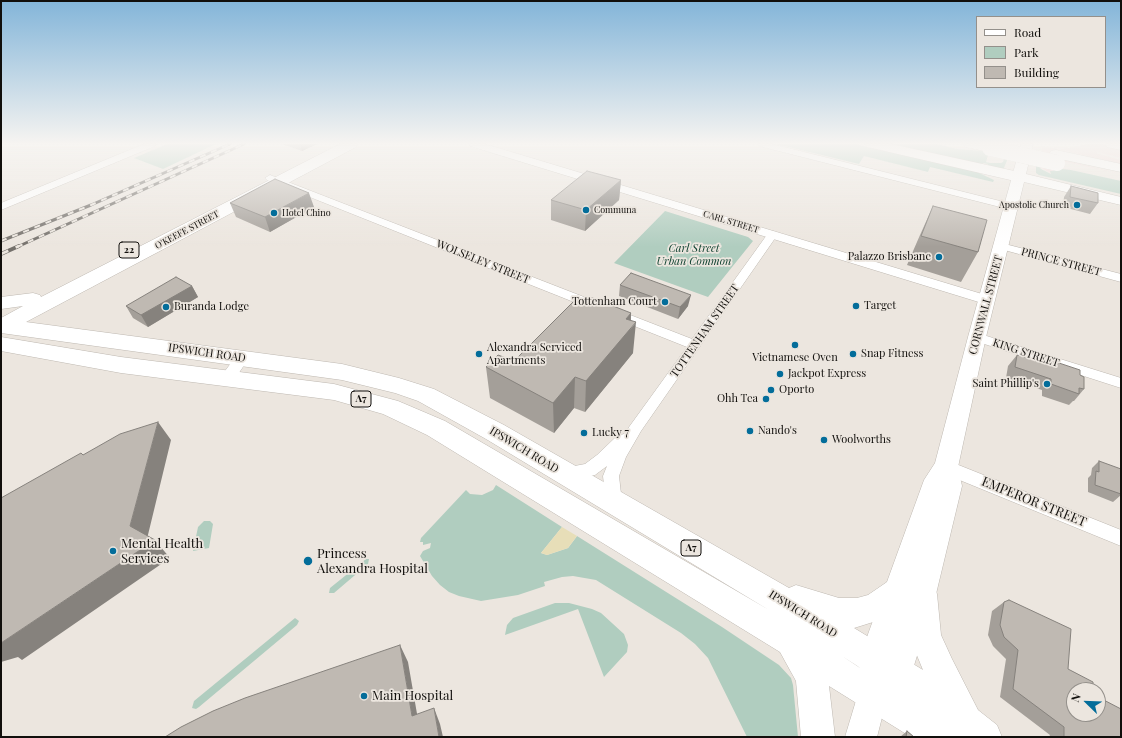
<!DOCTYPE html>
<style>
body{margin:0}
#map{position:relative;width:1122px;height:738px;overflow:hidden;background:#ece6df;font-family:"Playfair Display",serif}
canvas{display:block}
.frame{position:absolute;inset:0;border:2px solid #110f0c;pointer-events:none}
.legend{position:absolute;left:976px;top:16px;width:130px;height:72px;box-sizing:border-box;background:#ece6df;border:1px solid #94908b;margin:0;padding:5px 7px;list-style:none;font-size:12px;color:#110f0c}
.legend li{display:flex;align-items:center;gap:8px;height:20px}
.legend b{width:20px;border:1px solid #94908b}
.north{position:absolute;left:1066px;top:682px;width:40px;height:40px;box-sizing:border-box;background:#ece6df;border:1px solid #94908b;border-radius:50%;rotate:293deg;font-size:11px;font-weight:700;line-height:16px;text-align:center;color:#110f0c}
.north::after{content:'';display:block;margin:auto;width:14px;height:18px;background:#036d9a;clip-path:polygon(50% 0,100% 100%,50% 72%,0 100%)}
</style>
<div id="map">
<canvas width="1122" height="738"></canvas>
<div class="frame"></div>
<ul class="legend">
<li><b style="height:5px;background:#fff"></b>Road</li>
<li><b style="height:11px;background:#b0cdbf"></b>Park</li>
<li><b style="height:11px;background:#bfb9b2"></b>Building</li>
</ul>
<div class="north">N</div>
</div>
<script>
const g = document.querySelector('canvas').getContext('2d');
g.lineJoin = 'round';
function paint(path, color) { g.fillStyle = color; g.fill(path, 'evenodd'); }
const shape = rows => new Path2D(rows.map(r => 'M' + r).join(''));
function strokePath(path, color, width, dash) { g.strokeStyle = color; g.lineWidth = width; g.lineCap = dash ? 'butt' : 'round'; g.setLineDash(dash || []); g.stroke(path); }
function drawText(font, color, halo, rows, align = 'center') {
  g.font = font + ' "Playfair Display",serif'; g.lineWidth = 3.5; g.setLineDash([]); g.textBaseline = 'middle'; g.strokeStyle = halo; g.fillStyle = color; for (const [text, x, y, turn = 0] of rows) {
    g.save(); g.translate(x, y); g.rotate((+turn || 0) * Math.PI / 180); g.textAlign = isNaN(turn) ? turn : align; if (halo) g.strokeText(text, 0, 0); g.fillText(text, 0, 0); g.restore();
  }
}
const industrial = shape([
 [1085,144,1100,144,1121,148,1121,158,1097,152,1096,153,1121,160,1121,164,1057,149,1055,158,1121,174,1062,161,1057,167,1071,170,1054,168,1051,169,1054,171,1052,174,1040,167,1039,165,1042,146,1060,149,1080,146]
]);
const green = shape([
 [167,144,216,144,163,169,134,158],
 [776,144,855,144,975,171,994,180,993,182,930,167,928,172,864,156,859,164],
 [884,144,936,144,958,149,985,151,989,152,986,162,990,163,1001,163,1003,162,1005,155,1009,156,1003,170,987,166,988,164,983,163,982,165],
 [1036,162,1041,169,1051,174,1050,171,1054,171,1051,169,1054,168,1071,170,1121,181,1121,194,1039,175,1036,173],
 [665,211,748,237,753,241,708,297,614,263],
 [496,485,562,527,541,553,547,555,568,548,577,536,722,627,779,665,791,678,793,685,798,737,747,737,708,658,695,644,681,633,596,580,573,576,562,577,544,582,545,586,518,595,481,601,459,596,449,592,440,585,432,576,420,556,423,551,430,548,431,543,423,545,423,542,420,542,421,538,466,490,470,494,482,495,493,490],
 [204,521,210,521,213,524,209,548,193,551,198,527],
 [366,559,369,559,368,564,334,593,329,593,330,588],
 [555,603,569,603,592,609,601,613,624,634,628,645,627,652,604,677,578,609,505,635,507,625,513,618],
 [295,618,299,621,297,625,199,707,196,709,192,708,194,701]
]);
const sand = shape([
 [562,527,577,536,568,548,547,555,541,553]
]);
const minor = shape([
 [144,144,156,144,155,146,1,210,1,203,144,144],
 [758,144,772,144,1016,205,1017,207,1012,210,759,146,758,144],
 [270,175,692,339,769,232,773,231,778,234,641,431,626,457,619,476,622,503,620,508,614,510,608,508,606,503,603,476,607,466,595,475,565,481,559,479,557,474,559,469,585,464,597,455,617,436,624,434,687,347,267,180,265,178,270,175],
 [1001,243,1121,274,1121,282,997,248,995,246,997,244,1001,243],
 [977,333,1121,378,1121,388,972,340,970,337,972,334,977,333],
 [242,353,247,355,249,358,247,361,232,383,227,384,222,383,220,379,222,375,237,355,242,353],
 [946,460,1121,530,1121,546,940,472,938,467,940,462,946,460]
]);
const tertiary = shape([
 [469,144,485,144,992,297,995,300,992,303,987,305,982,303,470,146,469,144]
]);
const secondary = shape([
 [1021,144,1033,144,1026,174,1121,197,1121,205,1024,182,986,337,958,467,962,486,936,594,912,672,907,682,900,690,888,694,877,737,845,737,858,694,860,658,867,637,924,480,935,463,968,337,1021,144],
 [1106,144,1121,144,1121,150,1107,147,1106,144]
]);
const trunk = shape([
 [340,144,358,144,356,147,26,322,342,364,399,378,434,389,504,425,789,588,796,585,839,598,857,598,868,595,887,582,898,578,909,582,910,586,911,584,922,580,933,584,937,594,941,635,952,659,978,710,997,725,1002,737,957,737,955,736,955,737,911,737,829,686,835,737,801,737,796,681,780,652,427,435,383,414,334,400,121,373,1,351,1,337,121,357,334,384,398,401,445,421,769,610,486,439,418,401,395,393,342,380,1,333,1,318,23,306,1,309,1,297,33,293,40,295,41,297,340,144],
 [908,603,909,636,923,670,854,628,886,618,908,603],
 [842,656,866,672,856,665,842,656]
]);
const motorway = shape([
 [865,144,891,144,1019,172,1024,174,1027,177,1024,180,1019,182,872,148,867,147,865,144],
 [963,144,991,144,995,145,997,148,995,151,990,152,965,147,963,144],
 [1056,150,1121,164,1121,172,1051,157,1049,154,1051,151,1056,150]
]);
const railFar1 = shape([
 [1,241,91,205,230,144],
 [17,247,244,144]
]);
const rail = shape([
 [1,254,19,246]
]);
const motorwayBridge = shape([
 [990,148,1057,163]
]);
const wall = shape([
 [282,144,317,144,302,151],
 [621,180,619,200,585,231,551,220,551,200],
 [1071,186,1098,203,1090,214,1063,207,1064,197],
 [230,203,314,207,270,232,236,217],
 [933,206,978,252,961,282,907,265,920,235],
 [620,285,688,306,678,319,619,296],
 [192,286,198,297,148,327,133,318,126,306],
 [585,302,631,313,631,320,633,353,585,412,574,408,554,433,490,398,486,367,514,361],
 [1017,355,1050,365,1053,361,1084,389,1074,401,1073,401,1069,405,1042,396,1042,390,1006,378,1008,366],
 [1099,461,1121,494,1121,495,1113,502,1088,492,1088,478,1091,475,1092,468],
 [1004,602,1068,669,1074,690,1121,737,1049,737,1050,735,1000,697,1006,659,993,646,988,635,992,611],
 [907,731,914,737,900,737]
]);
const shadedWall = shape([
 [300,144,317,144,302,151],
 [621,180,619,200,585,231,586,210],
 [309,193,314,207,270,232,265,217],
 [192,286,198,297,148,327,141,315],
 [691,295,688,306,678,319,680,307],
 [631,313,630,330,636,322,633,353,585,412,586,381,626,319],
 [575,377,574,408,554,433,553,403],
 [158,422,171,440,146,543,130,526],
 [155,540,170,558,22,660,18,657,1,662,1,643],
 [400,645,408,662,420,731,412,716],
 [434,708,440,724,443,737,439,737]
]);
const building = shape([
 [587,171,621,180,586,210,551,200,587,171],
 [275,179,309,193,265,217,230,203,275,179],
 [1071,186,1098,193,1098,203,1070,197,1071,186],
 [933,206,987,220,978,252,921,236,933,206],
 [631,273,691,295,680,307,620,285,631,273],
 [176,277,192,286,141,315,126,306,176,277],
 [590,297,631,313,626,319,636,322,586,381,575,377,553,403,486,367,498,355,514,361,576,299,585,302,590,297],
 [1017,355,1053,366,1053,361,1080,370,1080,375,1084,377,1084,389,1079,388,1079,394,1051,384,1051,379,1015,367,1017,355],
 [158,422,130,526,155,540,1,643,1,498,81,453,83,455,120,434,158,422],
 [1099,461,1121,469,1121,494,1095,485,1096,471,1099,472,1099,461],
 [1009,600,1071,629,1068,669,1093,682,1093,690,1074,690,1074,714,1098,714,1098,697,1121,709,1121,737,1065,737,1064,736,1064,727,1013,689,1018,650,1004,637,1000,625,1004,602,1009,600],
 [400,645,412,716,434,708,439,737,165,737,181,727,213,711,245,698,400,645],
 [907,731,914,737,906,737,907,731]
]);
const markers = [
 [1077,205,4,"#036d9a"],
 [586,210,4,"#036d9a"],
 [274,213,4,"#036d9a"],
 [939,257,4,"#036d9a"],
 [665,302,4,"#036d9a"],
 [856,306,4,"#036d9a"],
 [166,307,4,"#036d9a"],
 [795,345,4,"#036d9a"],
 [479,354,4,"#036d9a"],
 [853,354,4,"#036d9a"],
 [780,374,4,"#036d9a"],
 [1047,384,4,"#036d9a"],
 [771,390,4,"#036d9a"],
 [766,399,4,"#036d9a"],
 [750,431,4,"#036d9a"],
 [584,433,4,"#036d9a"],
 [824,440,4,"#036d9a"],
 [113,551,4,"#036d9a"],
 [308,561,5,"#036d9a"],
 [364,696,4,"#036d9a"]
];
const farPoinames = [
 ["Apostolic Church",1069,205,"right"],
 ["Communa",594,210],
 ["Hotel Chino",282,213]
];
const farStreetnames = [
 ["CARL STREET",731,222,17],
 ["O'KEEFE STREET",187,230,-28]
];
const shields = [
 [129,250,20],
 [361,399,20],
 [691,548,20]
];
const shieldNames = [
 ["22",129,250],
 ["A7",361,399],
 ["A7",691,548]
];
const parkNames = [
 ["Carl Street",694,249],
 ["Urban Common",694,262]
];
const poiNames = [
 ["Palazzo Brisbane",931,257,"right"],
 ["Tottenham Court",657,302,"right"],
 ["Target",864,306],
 ["Buranda Lodge",174,307],
 ["Alexandra Serviced",487,348],
 ["Apartments",487,361],
 ["Snap Fitness",861,354],
 ["Vietnamese Oven",795,358,"center"],
 ["Jackpot Express",788,374],
 ["Saint Phillip's",1039,384,"right"],
 ["Oporto",779,390],
 ["Ohh Tea",758,399,"right"],
 ["Nando's",758,431],
 ["Lucky 7",592,433],
 ["Woolworths",832,440]
];
const streetNames = [
 ["WOLSELEY STREET",483,262,22],
 ["PRINCE STREET",1061,262,15],
 ["CORNWALL STREET",986,305,-75],
 ["TOTTENHAM STREET",705,331,-55],
 ["IPSWICH ROAD",207,353,8],
 ["KING STREET",1026,353,18],
 ["IPSWICH ROAD",524,450,31],
 ["IPSWICH ROAD",803,614,32]
];
const nearStreetnames = [
 ["EMPEROR STREET",1034,502,22]
];
const nearPoinames = [
 ["Mental Health",121,544],
 ["Services",121,559],
 ["Princess",317,554],
 ["Alexandra Hospital",317,569],
 ["Main Hospital",372,696]
];
paint(industrial, '#f1d6d4');
paint(green, '#b0cdbf');
paint(sand, '#e7deb8');
strokePath(minor, '#beb8b1', 1);
strokePath(tertiary, '#beb8b1', 1);
strokePath(secondary, '#beb8b1', 1);
strokePath(trunk, '#beb8b1', 1);
strokePath(motorway, '#beb8b1', 1);
paint(minor, '#fff');
paint(tertiary, '#fff');
paint(secondary, '#fff');
paint(trunk, '#fff');
paint(motorway, '#fff');
strokePath(railFar1, '#74706b', 3);
strokePath(rail, '#74706b', 4);
strokePath(railFar1, '#ece6df', 2, [6]);
strokePath(rail, '#ece6df', 2.5, [8]);
strokePath(motorwayBridge, '#beb8b1', 16, []);
strokePath(motorwayBridge, '#fff', 16);
paint(wall, '#a49f99');
paint(shadedWall, '#86827d');
paint(building, '#bfb9b2');
strokePath(building, '#86827d', 1);
const sky = g.createLinearGradient(0, 0, 0, 247);
sky.addColorStop(0, '#83b5d9');
sky.addColorStop(0.58, '#f6f4f1');
sky.addColorStop(1, '#f6f4f100');
g.fillStyle = sky;
g.fillRect(0, 0, 1122, 247);
for (const [x, y, r, color] of markers) { const dot = new Path2D(); dot.arc(x, y, r, 0, 2 * Math.PI); g.fillStyle = color; g.fill(dot); strokePath(dot, '#ece6df', 1.5); }
drawText('9px', '#110f0c', '#ece6df', farPoinames, 'left');
drawText('9px', '#110f0c', '#ece6df', farStreetnames);
for (const [x, y, w] of shields) { const box = new Path2D(); box.roundRect(x - w / 2, y - 8, w, 16, 3); g.fillStyle = '#ece6df'; g.fill(box); strokePath(box, '#110f0c', 1); }
drawText('bold 10px', '#110f0c', null, shieldNames);
drawText('italic 11px', '#104331', '#ece6df', parkNames);
drawText('11px', '#110f0c', '#ece6df', poiNames, 'left');
drawText('11px', '#110f0c', '#ece6df', streetNames);
drawText('13px', '#110f0c', '#ece6df', nearStreetnames);
drawText('13px', '#110f0c', '#ece6df', nearPoinames, 'left');
</script>
